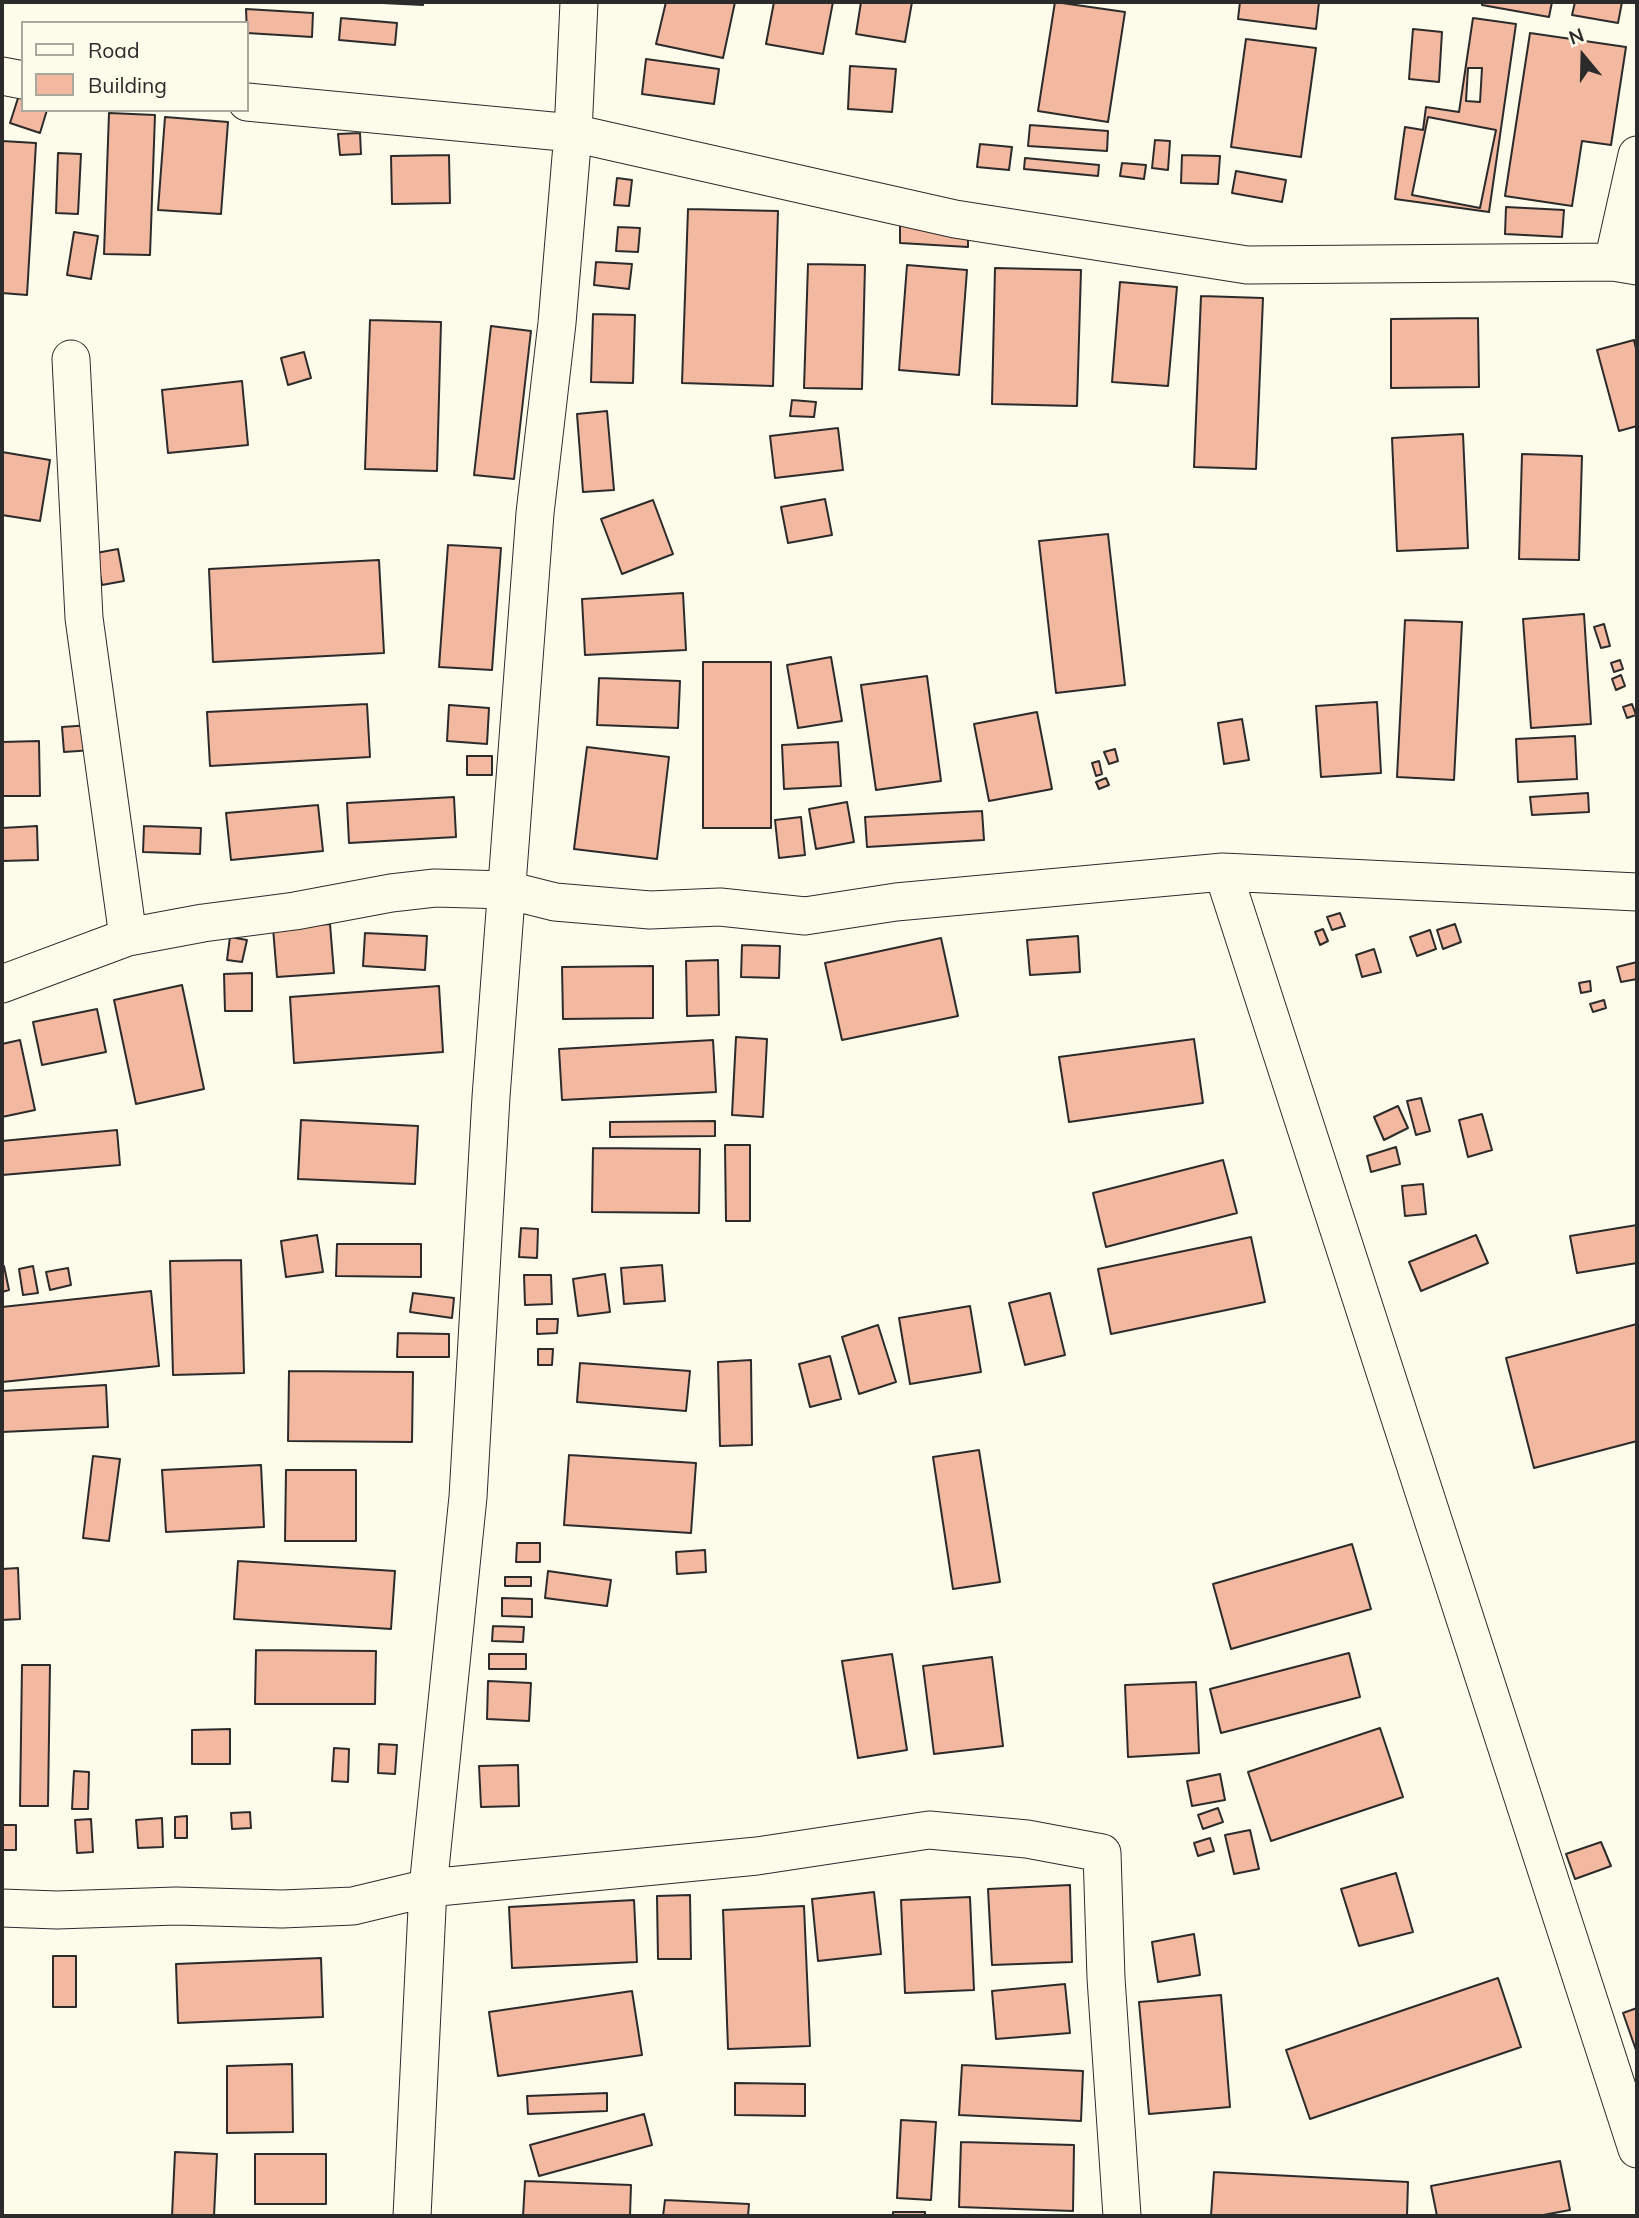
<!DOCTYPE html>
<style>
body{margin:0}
#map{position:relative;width:1639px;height:2218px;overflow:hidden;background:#fdfbea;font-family:Mulish,sans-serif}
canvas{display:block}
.frame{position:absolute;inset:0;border:4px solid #2b2b2b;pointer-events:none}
.legend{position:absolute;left:21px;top:21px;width:228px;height:91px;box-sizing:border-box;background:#fdfbea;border:2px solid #a9a89e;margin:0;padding:9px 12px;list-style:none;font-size:21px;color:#2b2b2b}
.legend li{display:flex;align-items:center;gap:14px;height:35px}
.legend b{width:35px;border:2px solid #a9a89e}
.north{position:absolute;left:1548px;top:21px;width:70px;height:70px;-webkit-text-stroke:5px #fdfbea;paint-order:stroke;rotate:341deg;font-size:19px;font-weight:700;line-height:28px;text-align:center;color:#2b2b2b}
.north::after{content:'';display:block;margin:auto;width:24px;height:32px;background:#2b2b2b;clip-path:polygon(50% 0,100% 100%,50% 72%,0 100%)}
</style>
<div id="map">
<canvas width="1639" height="2218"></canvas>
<div class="frame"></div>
<ul class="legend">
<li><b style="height:9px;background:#fdfbea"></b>Road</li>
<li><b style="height:19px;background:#f2b8a0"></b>Building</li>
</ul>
<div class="north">N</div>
</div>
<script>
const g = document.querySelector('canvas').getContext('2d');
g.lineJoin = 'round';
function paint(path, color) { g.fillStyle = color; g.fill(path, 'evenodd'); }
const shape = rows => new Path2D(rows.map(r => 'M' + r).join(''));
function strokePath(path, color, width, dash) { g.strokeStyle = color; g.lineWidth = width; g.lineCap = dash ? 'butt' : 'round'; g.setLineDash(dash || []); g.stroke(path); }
const building = shape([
 [362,2,423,2,423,5,362,2],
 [666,2,735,2,723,58,656,44,666,2],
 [774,2,833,2,823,54,766,44,774,2],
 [861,2,912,2,905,42,856,34,861,2],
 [1055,2,1125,12,1108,122,1038,111,1055,2],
 [1240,2,1319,2,1316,29,1238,19,1240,2],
 [1482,2,1552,2,1549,17,1482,5,1482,2],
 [1575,2,1622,2,1618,23,1572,15,1575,2],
 [246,9,313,13,312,37,247,33,246,9],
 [341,18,397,23,395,45,339,40,341,18],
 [1473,18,1516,24,1489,212,1395,199,1405,127,1423,130,1426,107,1459,112,1473,18],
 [1413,29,1442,32,1439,82,1409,79,1413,29],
 [1530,33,1626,47,1611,145,1582,141,1572,206,1505,196,1530,33],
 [1246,39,1316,48,1301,157,1231,147,1246,39],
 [646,59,719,69,714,104,642,94,646,59],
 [850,66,896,69,892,112,848,109,850,66],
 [1468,68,1482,68,1480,102,1466,101,1468,68],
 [19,95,23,96,23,110,47,110,40,133,10,123,19,95],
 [109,113,155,115,150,255,104,254,109,113],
 [165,117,228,122,221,214,158,210,165,117],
 [1428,117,1496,130,1480,208,1412,195,1428,117],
 [1030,125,1108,131,1107,151,1028,146,1030,125],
 [360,133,361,154,340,155,338,134,360,133],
 [1155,140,1170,141,1168,170,1152,168,1155,140],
 [2,141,36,143,27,295,2,293,2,141],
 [980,144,1012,147,1009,170,977,167,980,144],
 [58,153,81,154,78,214,56,213,58,153],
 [449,155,450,203,392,204,391,156,449,155],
 [1182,155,1220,156,1218,184,1181,183,1182,155],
 [1025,158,1099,165,1098,176,1024,169,1025,158],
 [1122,163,1146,165,1144,179,1120,176,1122,163],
 [1236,171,1286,180,1282,202,1232,193,1236,171],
 [617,178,632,180,629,206,614,205,617,178],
 [1506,207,1564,210,1562,237,1505,234,1506,207],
 [688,209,778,211,773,386,682,383,688,209],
 [900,224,968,227,968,247,900,243,900,224],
 [618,227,640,228,638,252,616,251,618,227],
 [74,232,98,236,91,279,67,275,74,232],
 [596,262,632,264,629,289,594,285,596,262],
 [808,264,865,265,862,389,804,388,808,264],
 [907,265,967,270,959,375,899,370,907,265],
 [995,268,1081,270,1077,406,992,404,995,268],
 [1120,282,1177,287,1168,386,1112,382,1120,282],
 [1201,296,1263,298,1256,469,1194,467,1201,296],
 [593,314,635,315,633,383,591,382,593,314],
 [1478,318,1479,387,1391,388,1391,319,1478,318],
 [370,320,441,322,437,471,365,469,370,320],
 [491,326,531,331,514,479,474,475,491,326],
 [1634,340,1637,353,1637,426,1619,431,1597,350,1634,340],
 [304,352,311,378,288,385,281,358,304,352],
 [242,381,248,445,168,453,162,390,242,381],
 [792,400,816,402,814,417,790,416,792,400],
 [607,411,614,490,583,492,577,414,607,411],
 [838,428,843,470,775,478,770,436,838,428],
 [1463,434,1468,548,1397,551,1392,438,1463,434],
 [2,452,50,460,40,521,2,515,2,452],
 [1522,454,1582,456,1579,560,1519,559,1522,454],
 [825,499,832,535,788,543,781,507,825,499],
 [653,500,673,554,622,574,601,519,653,500],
 [1108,534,1125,685,1056,693,1039,541,1108,534],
 [448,545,501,548,492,670,439,667,448,545],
 [118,549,124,581,102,585,96,553,118,549],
 [379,560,384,653,213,662,209,569,379,560],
 [683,593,686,650,585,655,582,599,683,593],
 [1584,614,1591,724,1531,728,1523,619,1584,614],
 [1405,620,1462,622,1454,780,1397,777,1405,620],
 [1604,624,1610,646,1601,648,1594,627,1604,624],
 [831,657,842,721,798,728,787,665,831,657],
 [1620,660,1623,669,1614,672,1611,663,1620,660],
 [703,662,771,662,771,828,703,828,703,662],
 [1621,675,1625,686,1616,690,1612,679,1621,675],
 [927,676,941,781,876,790,861,685,927,676],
 [599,678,680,681,678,728,597,725,599,678],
 [1377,702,1381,773,1321,777,1316,706,1377,702],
 [367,704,370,757,210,766,207,712,367,704],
 [1632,704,1636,715,1627,718,1623,707,1632,704],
 [449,705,489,708,487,744,447,741,449,705],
 [1037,712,1052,789,989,801,974,724,1037,712],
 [1242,719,1249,760,1224,764,1218,723,1242,719],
 [91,725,93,750,64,752,62,727,91,725],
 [1575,736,1577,779,1518,782,1516,739,1575,736],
 [39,741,40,796,2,796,2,742,39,741],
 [838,742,841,786,784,789,782,745,838,742],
 [587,747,669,757,657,859,574,849,587,747],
 [1115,749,1118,761,1109,764,1104,752,1115,749],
 [467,756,492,756,492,775,467,775,467,756],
 [1099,761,1102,774,1096,776,1092,763,1099,761],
 [1106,778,1109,785,1099,789,1096,782,1106,778],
 [1588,793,1589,812,1532,815,1530,797,1588,793],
 [454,797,456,837,349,843,347,803,454,797],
 [847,802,854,842,816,849,809,809,847,802],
 [318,805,323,851,231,860,226,813,318,805],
 [982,811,984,840,867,847,865,817,982,811],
 [801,817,805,855,779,858,775,820,801,817],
 [37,826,38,860,2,861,2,828,37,826],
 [144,826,201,828,200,854,143,852,144,826],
 [1340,913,1345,926,1332,930,1327,917,1340,913],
 [330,924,334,973,277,977,273,928,330,924],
 [1455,924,1461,942,1443,949,1437,930,1455,924],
 [1323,929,1328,941,1320,945,1315,932,1323,929],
 [1430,930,1436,949,1417,956,1410,937,1430,930],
 [365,933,427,936,425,970,363,966,365,933],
 [1078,936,1080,972,1030,975,1027,940,1078,936],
 [230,937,247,940,242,962,227,960,230,937],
 [941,938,958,1016,842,1040,825,963,941,938],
 [742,945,780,946,779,978,741,977,742,945],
 [1374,949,1381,972,1362,977,1356,955,1374,949],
 [718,960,719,1015,687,1016,686,961,718,960],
 [1637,962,1637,979,1621,982,1617,967,1637,962],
 [653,966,653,1018,563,1019,562,967,653,966],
 [252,973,252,1011,225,1011,224,974,252,973],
 [1590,981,1591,991,1581,993,1579,983,1590,981],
 [182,985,204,1089,136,1104,114,1000,182,985],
 [439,986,443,1052,294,1063,290,997,439,986],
 [1604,1000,1606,1008,1593,1012,1590,1004,1604,1000],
 [97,1009,106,1052,42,1065,33,1022,97,1009],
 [736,1037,767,1039,763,1117,732,1115,736,1037],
 [1194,1039,1203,1103,1069,1122,1059,1057,1194,1039],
 [20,1040,35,1110,2,1117,2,1044,20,1040],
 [713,1040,716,1092,562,1100,559,1049,713,1040],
 [1421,1098,1430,1131,1416,1135,1407,1101,1421,1098],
 [1398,1106,1408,1128,1384,1140,1374,1117,1398,1106],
 [1482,1114,1492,1150,1468,1157,1459,1120,1482,1114],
 [301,1120,418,1126,415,1184,298,1179,301,1120],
 [715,1121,715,1136,610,1137,610,1122,715,1121],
 [117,1130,120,1165,2,1175,2,1141,117,1130],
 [725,1145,750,1145,750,1221,726,1221,725,1145],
 [1396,1147,1400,1164,1371,1172,1367,1156,1396,1147],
 [593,1148,700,1149,699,1213,592,1212,593,1148],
 [1223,1160,1237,1213,1106,1247,1093,1193,1223,1160],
 [1423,1184,1426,1214,1405,1216,1402,1186,1423,1184],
 [1637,1225,1637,1263,1577,1273,1570,1236,1637,1225],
 [521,1228,538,1229,537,1258,519,1257,521,1228],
 [317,1235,323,1272,286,1277,281,1241,317,1235],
 [1476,1235,1488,1263,1421,1291,1409,1262,1476,1235],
 [1251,1237,1265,1302,1111,1334,1098,1269,1251,1237],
 [337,1244,421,1244,421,1277,336,1276,337,1244],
 [241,1260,244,1373,173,1375,170,1261,241,1260],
 [662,1265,665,1301,624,1304,621,1268,662,1265],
 [2,1266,4,1266,9,1290,2,1292,2,1266],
 [33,1266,38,1293,23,1295,19,1269,33,1266],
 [68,1268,71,1285,50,1290,46,1272,68,1268],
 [605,1274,610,1312,578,1316,573,1279,605,1274],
 [524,1275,551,1275,552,1304,525,1305,524,1275],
 [151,1291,159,1366,2,1382,2,1307,151,1291],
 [413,1293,454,1298,452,1318,410,1312,413,1293],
 [1050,1293,1065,1355,1025,1365,1009,1303,1050,1293],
 [970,1306,981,1372,910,1384,899,1318,970,1306],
 [537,1319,558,1319,557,1333,537,1334,537,1319],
 [1637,1324,1637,1441,1534,1468,1506,1358,1637,1324],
 [878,1325,896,1382,859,1394,842,1337,878,1325],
 [398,1333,449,1334,449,1357,397,1357,398,1333],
 [538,1349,553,1349,552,1365,538,1365,538,1349],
 [830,1356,841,1399,810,1407,799,1364,830,1356],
 [751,1360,752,1445,720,1446,718,1362,751,1360],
 [580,1363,690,1371,686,1411,577,1402,580,1363],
 [289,1371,413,1372,412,1442,288,1441,289,1371],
 [106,1385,108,1427,2,1432,2,1391,106,1385],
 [979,1450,1000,1582,953,1589,933,1457,979,1450],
 [569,1455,696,1463,691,1533,564,1525,569,1455],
 [93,1456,120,1459,109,1541,83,1538,93,1456],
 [261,1465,264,1527,166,1532,162,1470,261,1465],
 [286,1470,356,1470,356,1541,285,1541,286,1470],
 [517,1543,540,1543,540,1562,516,1562,517,1543],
 [1352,1544,1371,1609,1231,1649,1213,1584,1352,1544],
 [705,1550,706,1572,677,1574,676,1552,705,1550],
 [238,1561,395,1571,391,1629,234,1619,238,1561],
 [18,1568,20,1619,2,1620,2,1569,18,1568],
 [548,1571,611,1580,607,1606,545,1598,548,1571],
 [505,1577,531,1577,531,1586,505,1586,505,1577],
 [502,1598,532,1599,532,1617,502,1616,502,1598],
 [493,1626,524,1627,523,1642,492,1641,493,1626],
 [256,1650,376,1651,375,1704,255,1704,256,1650],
 [1349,1653,1360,1697,1221,1733,1210,1689,1349,1653],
 [489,1654,526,1654,526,1669,489,1669,489,1654],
 [892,1654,907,1750,858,1758,842,1661,892,1654],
 [992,1657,1003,1746,934,1754,923,1666,992,1657],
 [22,1665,50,1665,48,1806,20,1806,22,1665],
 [488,1681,531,1683,529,1721,487,1719,488,1681],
 [1196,1682,1199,1753,1128,1757,1125,1685,1196,1682],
 [1380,1728,1403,1797,1271,1841,1248,1772,1380,1728],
 [230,1729,230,1764,192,1764,192,1730,230,1729],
 [379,1744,397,1745,395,1774,378,1773,379,1744],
 [334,1748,349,1749,348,1782,332,1781,334,1748],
 [518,1765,519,1806,481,1807,479,1766,518,1765],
 [74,1771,89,1772,88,1809,72,1809,74,1771],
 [1220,1774,1225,1800,1192,1806,1187,1781,1220,1774],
 [1218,1808,1223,1822,1203,1829,1198,1815,1218,1808],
 [250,1812,251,1828,232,1829,231,1813,250,1812],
 [187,1816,187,1838,175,1838,175,1817,187,1816],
 [162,1818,163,1847,138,1848,136,1820,162,1818],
 [91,1819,93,1852,77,1853,75,1820,91,1819],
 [2,1825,16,1825,16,1850,2,1850,2,1825],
 [1250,1830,1259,1869,1234,1874,1225,1835,1250,1830],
 [1210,1838,1214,1851,1198,1856,1194,1843,1210,1838],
 [1601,1842,1611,1866,1575,1879,1566,1854,1601,1842],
 [1396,1873,1413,1932,1359,1946,1341,1889,1396,1873],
 [1070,1885,1072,1962,992,1965,988,1889,1070,1885],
 [874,1892,881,1954,818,1961,812,1899,874,1892],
 [690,1895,691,1959,658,1959,657,1896,690,1895],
 [970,1897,974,1990,905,1993,901,1900,970,1897],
 [634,1900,637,1962,512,1968,509,1907,634,1900],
 [804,1906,810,2046,728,2049,723,1910,804,1906],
 [1194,1934,1200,1975,1158,1982,1152,1942,1194,1934],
 [53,1956,76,1956,76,2007,53,2007,53,1956],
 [321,1958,323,2017,178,2023,176,1964,321,1958],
 [1498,1978,1521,2047,1310,2119,1286,2050,1498,1978],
 [1065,1984,1070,2033,996,2039,992,1991,1065,1984],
 [632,1991,642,2055,498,2076,489,2012,632,1991],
 [1221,1995,1230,2107,1149,2114,1139,2002,1221,1995],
 [1637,2008,1637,2053,1623,2013,1637,2008],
 [292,2064,293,2132,227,2133,227,2066,292,2064],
 [962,2065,1083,2071,1081,2121,959,2115,962,2065],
 [735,2083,805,2084,805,2116,735,2115,735,2083],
 [607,2093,607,2111,528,2114,527,2096,607,2093],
 [644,2114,652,2145,539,2176,530,2145,644,2114],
 [901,2120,936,2122,931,2200,897,2198,901,2120],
 [961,2142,1074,2145,1073,2211,959,2207,961,2142],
 [175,2152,217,2154,214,2216,172,2216,175,2152],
 [255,2154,326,2154,326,2204,255,2204,255,2154],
 [1560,2161,1570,2210,1538,2216,1437,2216,1431,2186,1560,2161],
 [1214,2172,1408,2182,1407,2216,1211,2216,1214,2172],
 [525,2181,631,2185,630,2216,523,2216,525,2181],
 [665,2200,749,2204,748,2216,663,2216,665,2200],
 [893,2212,925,2212,925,2216,893,2216,893,2212]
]);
const street = shape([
 [2,76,23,80],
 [247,102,573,133,955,219,1247,265,1613,262,1637,266],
 [1613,262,1637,155],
 [71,359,84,618,128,937],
 [1223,872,1637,2149],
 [2,984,128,937,203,923,295,911,391,893,435,888,507,890,555,902,650,910,720,907,805,916,896,902,1223,872,1637,892],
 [2,1908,57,1910,176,1906,282,1909,353,1906,428,1888,757,1856,929,1830,1027,1839,1102,1853,1106,1978,1122,2216],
 [412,2216,428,1888,468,1497,491,1097,535,513,557,323,573,133,579,2]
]);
paint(building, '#f2b8a0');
strokePath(building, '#2b2b2b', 2);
strokePath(street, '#2b2b2b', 39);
strokePath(street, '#fdfbea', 37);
</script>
